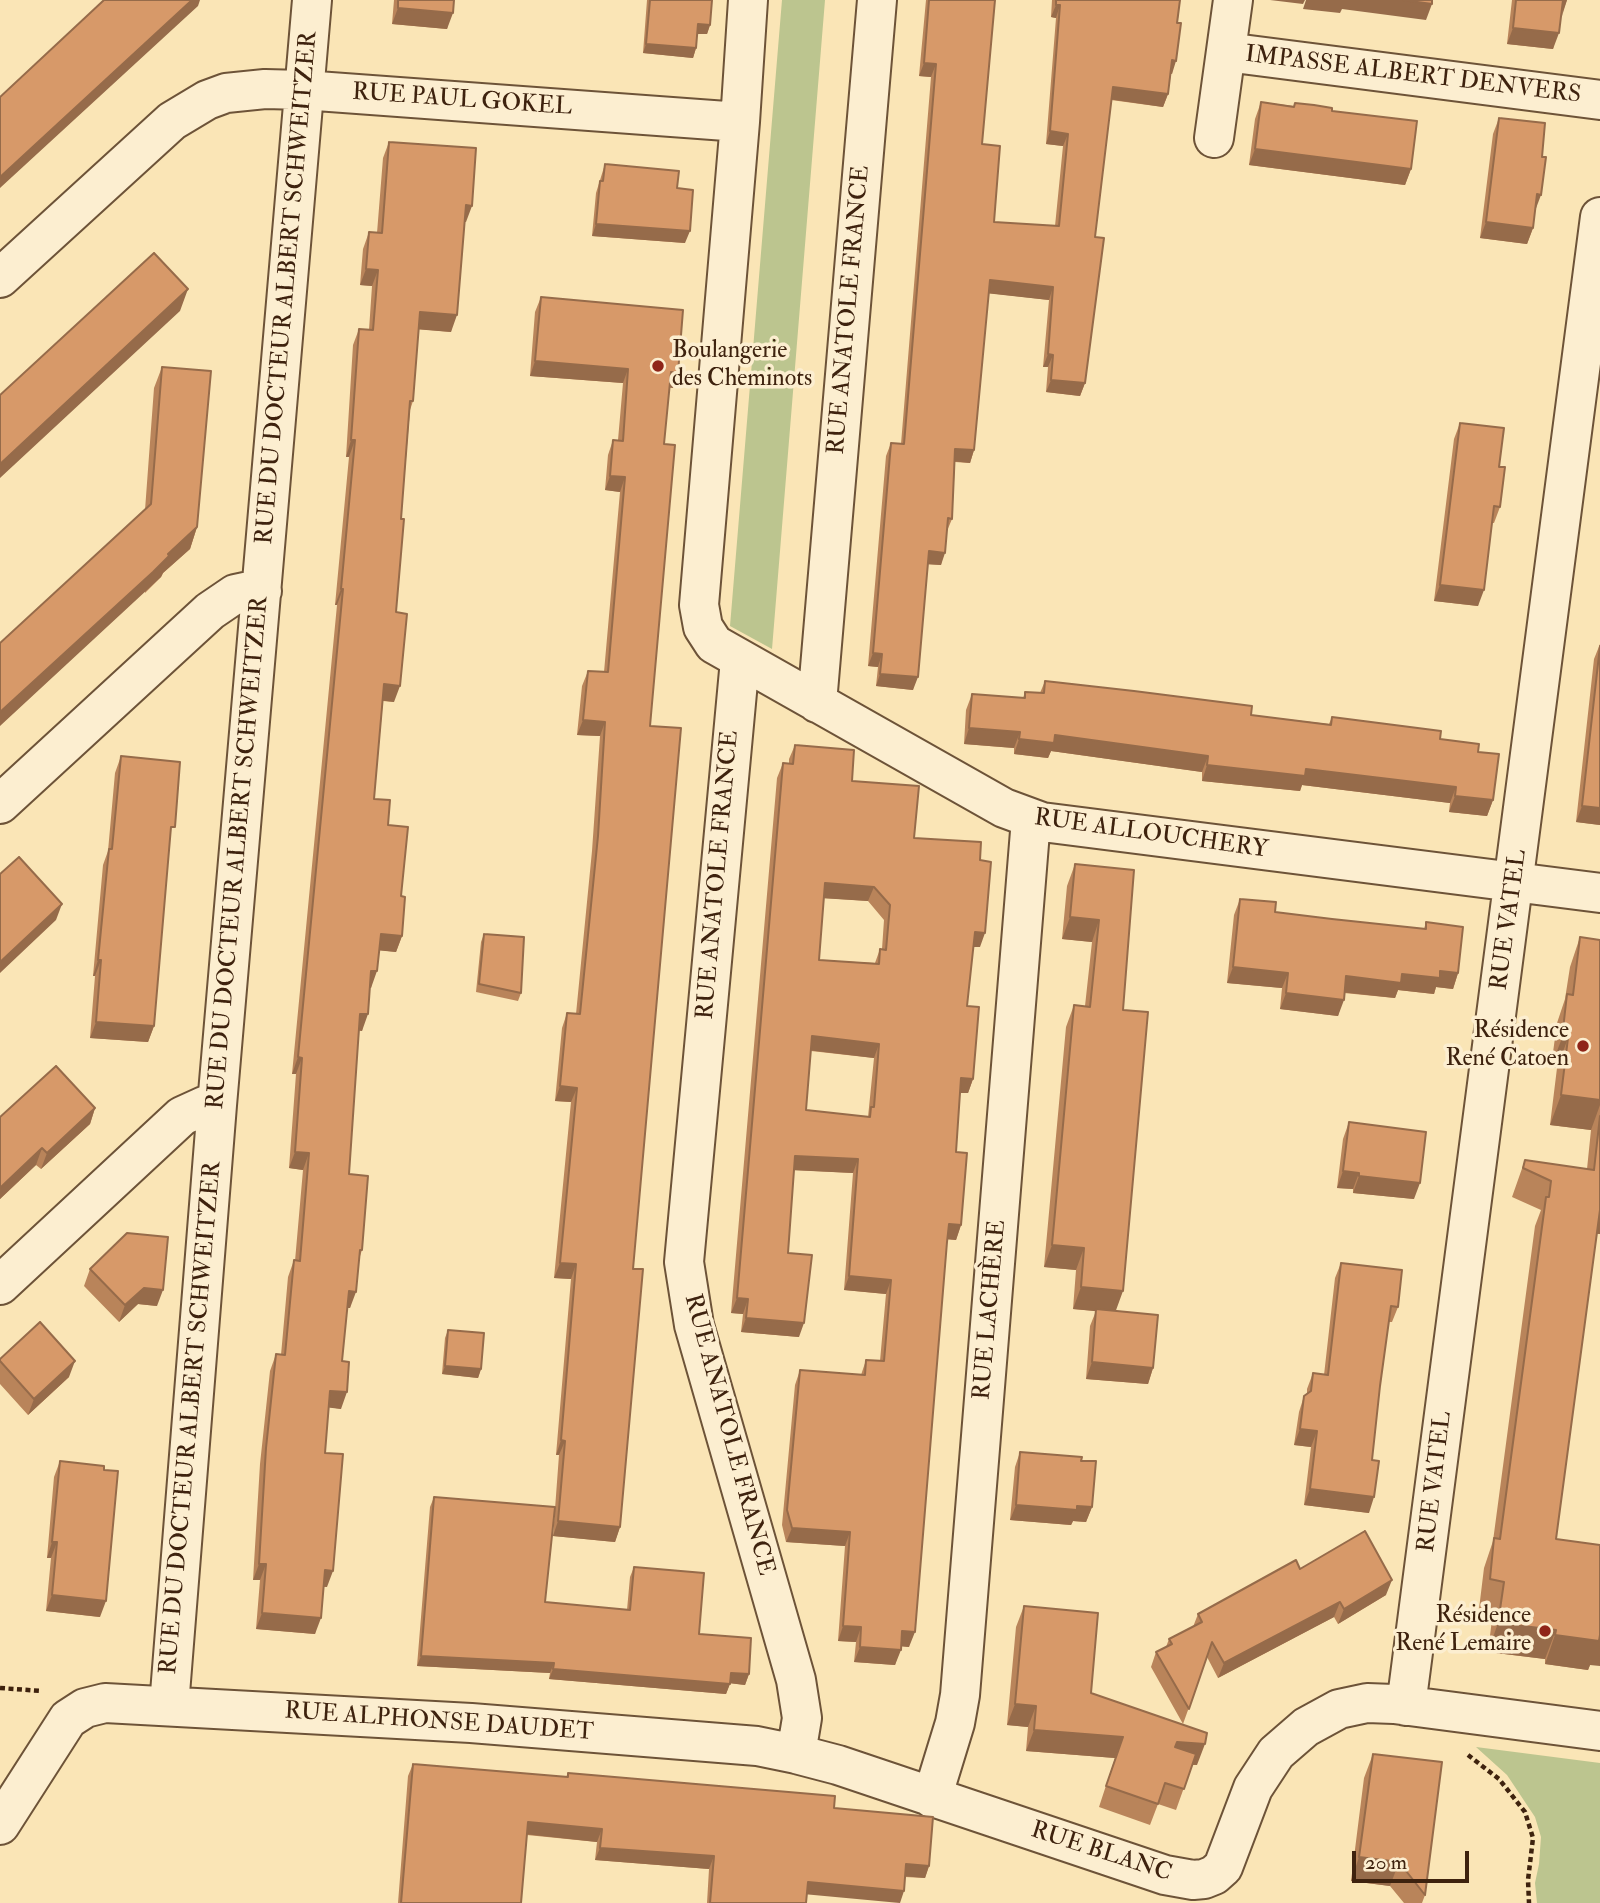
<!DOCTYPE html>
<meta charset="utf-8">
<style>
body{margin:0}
#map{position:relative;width:1600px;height:1903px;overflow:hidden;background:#fae5b6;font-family:"IM FELL Double Pica",serif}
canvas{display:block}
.scale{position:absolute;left:1352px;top:1851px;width:117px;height:32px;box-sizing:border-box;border:4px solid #3e220e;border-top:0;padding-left:9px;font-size:21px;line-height:24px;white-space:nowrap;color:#3e220e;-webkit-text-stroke:5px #fceed0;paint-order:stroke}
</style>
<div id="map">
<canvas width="1600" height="1903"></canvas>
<div class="scale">20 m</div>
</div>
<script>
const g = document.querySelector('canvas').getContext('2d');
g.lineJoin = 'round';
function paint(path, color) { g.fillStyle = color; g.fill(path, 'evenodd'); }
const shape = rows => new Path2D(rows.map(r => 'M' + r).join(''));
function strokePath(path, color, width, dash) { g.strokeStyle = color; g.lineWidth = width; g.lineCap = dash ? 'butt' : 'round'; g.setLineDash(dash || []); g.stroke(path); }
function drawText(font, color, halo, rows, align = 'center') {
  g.font = font + ' "IM FELL Double Pica",serif'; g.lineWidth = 7; g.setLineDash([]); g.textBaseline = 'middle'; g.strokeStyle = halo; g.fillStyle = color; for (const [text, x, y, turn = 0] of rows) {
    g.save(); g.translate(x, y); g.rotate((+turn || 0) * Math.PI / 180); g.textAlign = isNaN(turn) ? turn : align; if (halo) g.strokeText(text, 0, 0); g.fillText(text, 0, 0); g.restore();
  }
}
const green = shape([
 [782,0,825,0,772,649,730,626],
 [1476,1747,1600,1763,1600,1903,1537,1903,1535,1883,1539,1864,1541,1837,1535,1817,1507,1775]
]);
const path = shape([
 [0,1688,41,1691],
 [1468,1755,1499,1779,1525,1812,1533,1838,1528,1880,1529,1903]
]);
const street = shape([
 [748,0,740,122,699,605,703,627,714,644,1004,808,1042,822,1600,893],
 [1226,52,1600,100],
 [1214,138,1233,0],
 [0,278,172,121,207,100,226,93,265,89,303,90,740,122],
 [740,660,684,1262,694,1325,796,1680,802,1718,796,1754],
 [817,703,877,0],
 [0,804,210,611,235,594,249,591,262,591],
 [0,1285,182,1116,204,1106,217,1105],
 [169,1706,217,1105,312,0],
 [1406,1706,1600,217],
 [932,1798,955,1723,960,1695,1031,819],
 [0,1825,68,1719,85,1708,105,1703,471,1723,757,1746,796,1754,838,1765,1165,1875,1193,1880,1204,1879,1214,1875,1223,1867,1253,1788,1276,1753,1306,1727,1339,1709,1367,1703,1394,1704,1600,1731]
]);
const wall = shape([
 [394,0,454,0,447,29,392,24],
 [647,0,712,0,710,25,707,34,697,34,696,48,693,58,643,53],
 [926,0,995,0,982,144,994,222,1055,226,1063,146,1046,144,1056,18,1051,17,1052,0,1180,0,1172,74,1171,73,1168,94,1163,107,1111,100,1095,237,1085,383,1080,396,1046,392,1048,367,1043,367,1049,300,988,293,974,450,970,463,955,462,952,519,947,531,941,565,927,564,913,690,876,686,878,667,868,666,886,456,891,443,901,444,931,77,919,76],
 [1512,0,1567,0,1561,16,1553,49,1507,44],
 [1261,102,1294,106,1295,103,1332,111,1411,169,1405,185,1249,165,1255,119],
 [1499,118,1535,211,1533,228,1527,244,1480,238,1493,134],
 [389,142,466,222,464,222,451,332,418,329,413,401,410,410,401,519,396,612,394,702,383,701,374,799,388,825,401,896,402,936,396,952,379,950,371,988,370,988,362,1031,359,1030,349,1174,362,1250,359,1259,350,1308,347,1308,342,1361,341,1409,329,1407,325,1453,327,1587,324,1587,315,1634,256,1629,260,1580,253,1580,260,1464,270,1371,276,1354,281,1355,288,1277,294,1260,295,1261,303,1170,289,1168,296,1074,292,1074,337,605,335,605,349,457,346,457,353,345,359,329,369,330,372,286,360,285,363,249,369,232,377,233,383,158],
 [605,164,677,188,685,243,592,236,596,193],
 [541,297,673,388,669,387,664,444,650,726,633,1269,620,1527,615,1542,553,1536,559,1455,556,1455,571,1279,554,1278,571,1102,555,1101,562,1028,567,1013,576,1014,592,851,600,736,577,735,582,686,588,671,604,672,620,492,605,490,608,455,613,440,618,440,623,383,530,376,535,312],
 [162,367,197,527,190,549,163,573,161,577,145,593,145,510,154,388],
 [1460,423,1499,467,1500,507,1494,523,1492,523,1478,606,1434,601,1454,439],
 [1600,644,1600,825,1576,822,1594,659],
 [1045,681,1251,715,1329,724,1332,717,1440,739,1478,752,1493,800,1487,816,1449,812,1450,803,1302,785,1300,791,1202,781,1202,772,1051,751,1048,758,1014,754,1014,748,964,744,966,710,972,694,1023,698,1025,692,1040,693],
 [795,745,852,781,914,838,980,860,980,947,973,947,967,1006,973,1079,968,1093,960,1093,956,1152,961,1225,956,1240,947,1239,909,1647,901,1646,895,1665,854,1662,856,1642,838,1641,845,1546,786,1542,782,1525,795,1385,800,1370,861,1375,866,1360,880,1361,886,1294,844,1290,853,1173,794,1170,788,1253,799,1337,741,1332,743,1314,731,1313,777,778,783,763,789,764,789,759],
 [824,898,868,901,884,920,882,949,880,949,875,963,819,960],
 [811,1051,874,1058,868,1117,806,1110],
 [121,756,170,840,154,1026,148,1042,90,1038,95,976,93,976,103,865,108,851,115,773],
 [1075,864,1134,870,1123,1010,1115,1311,1153,1368,1148,1384,1086,1379,1090,1326,1096,1311,1073,1309,1076,1270,1044,1267,1066,1027,1074,1005,1085,1006,1092,942,1062,939,1067,886],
 [1240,899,1275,912,1332,919,1424,929,1426,922,1458,973,1453,989,1436,987,1434,994,1398,990,1395,998,1344,993,1338,1016,1280,1009,1282,988,1227,983,1234,915],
 [484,934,521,993,518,1001,476,992,481,942],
 [1580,937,1600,940,1600,1234,1597,1234,1556,1539,1590,1665,1588,1670,1545,1664,1545,1659,1488,1652,1493,1611,1479,1609,1484,1568,1493,1541,1535,1226,1541,1210,1512,1197,1525,1160,1587,1169,1591,1130,1550,1125,1557,1068,1551,1067,1557,1023,1565,999,1570,967],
 [95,1108,90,1124,41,1169,36,1165,0,1199,0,1117],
 [1349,1122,1414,1199,1353,1193,1353,1189,1337,1188,1343,1139],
 [1341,1263,1398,1307,1392,1322,1388,1322,1380,1386,1372,1460,1369,1513,1304,1505,1311,1447,1294,1445,1299,1412,1304,1396,1307,1394,1307,1389,1313,1373,1324,1375,1335,1278],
 [90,1269,157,1306,138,1304,119,1322,84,1286],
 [448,1330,481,1369,478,1378,442,1374,445,1338],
 [0,1359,69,1377,28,1415,0,1384],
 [1020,1452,1081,1461,1092,1507,1086,1522,1073,1521,1071,1525,1010,1520,1015,1467],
 [60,1461,100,1617,46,1611,51,1558,47,1558,54,1477],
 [434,1497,545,1602,627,1610,630,1577,634,1567,699,1634,749,1674,745,1685,730,1683,726,1694,549,1679,550,1673,417,1666,430,1507],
 [1300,1569,1386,1595,1338,1624,1334,1617,1218,1678,1207,1657,1183,1724,1151,1667,1156,1652,1166,1647,1169,1639,1193,1627,1198,1614],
 [1024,1606,1091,1693,1197,1765,1192,1765,1176,1810,1158,1804,1150,1825,1099,1807,1115,1758,1026,1751,1028,1727,1007,1725,1016,1627],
 [1373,1754,1425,1895,1422,1903,1404,1903,1390,1886,1351,1881,1364,1778],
 [413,1764,566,1777,568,1773,834,1808,929,1866,925,1878,905,1877,806,1894,806,1903,707,1903,709,1869,595,1860,597,1842,527,1835,521,1903,398,1903,408,1776]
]);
const shadedWall = shape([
 [192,0,200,0,198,6,0,188,0,177],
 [1270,0,1305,0,1303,4],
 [1306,0,1403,0,1432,4,1426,20,1342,9,1340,13,1303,9],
 [1563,0,1567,0,1562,16],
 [1056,5,1060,5,1056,18,1051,17],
 [398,8,453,13,447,29,392,24],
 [698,24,710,25,707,34,694,34],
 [1513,28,1559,33,1553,49,1507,44],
 [646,44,696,48,693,58,643,53],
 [1172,60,1176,61,1172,74,1168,73],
 [924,63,936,64,931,77,919,76],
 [1113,87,1168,94,1163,107,1108,99],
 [1050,131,1068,134,1063,146,1046,144],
 [1255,149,1411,169,1405,185,1249,165],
 [1537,194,1541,195,1535,211],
 [466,205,472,206,466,222,460,221],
 [1486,222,1533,228,1527,244,1480,238],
 [596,224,690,231,685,243,592,236],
 [366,269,378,270,372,286,360,285],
 [990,280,1053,287,1049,300,985,293],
 [188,289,180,311,0,478,0,464],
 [420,312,457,315,451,332,414,329],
 [1048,354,1053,355,1048,367,1043,367],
 [535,361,628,369,623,383,530,376],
 [671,372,678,373,673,388,665,387],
 [1051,380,1085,383,1080,396,1046,392],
 [351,440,355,440,349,457,346,457],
 [955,449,974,450,970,463,951,461],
 [610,476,625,477,620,492,605,490],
 [197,527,190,549,163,573,161,577,0,726,0,712],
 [929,551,945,553,941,565,924,564],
 [1440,585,1484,590,1478,606,1434,601],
 [341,589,343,589,337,605,335,605],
 [873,653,882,654,878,667,868,666],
 [880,674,918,677,913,690,876,686],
 [384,684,400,686,394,702,378,700],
 [583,720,605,722,600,736,577,735],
 [969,728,1020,732,1014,748,964,744],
 [1055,735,1208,756,1202,772,1051,751,1048,758,1014,754,1019,739],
 [1207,765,1306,769,1456,787,1450,803,1302,785,1300,791,1202,781],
 [1455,796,1493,800,1487,816,1449,812],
 [1582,806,1600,808,1600,825,1576,822],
 [825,883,874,887,868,901,820,898],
 [62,904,56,920,0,973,0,962],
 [1070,917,1099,920,1092,942,1062,939],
 [975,932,985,933,980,947,970,947],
 [381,934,402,936,396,952,375,950],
 [98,960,101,960,95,976,93,976],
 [1233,967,1288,973,1282,988,1227,983],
 [371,971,377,971,371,988,366,987],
 [1440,971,1458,973,1453,989,1436,987,1434,994,1398,990,1395,998,1340,992,1346,976],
 [1286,993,1344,1000,1338,1016,1280,1009],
 [360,1014,368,1014,362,1031,354,1030],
 [96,1022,154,1026,148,1042,90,1038],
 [812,1036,879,1044,874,1058,807,1050],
 [1562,1038,1568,1038,1557,1068,1551,1067],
 [298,1057,302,1058,296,1074,292,1074],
 [961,1078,973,1079,968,1093,956,1093],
 [560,1086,577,1088,571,1102,555,1101],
 [1561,1095,1600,1100,1600,1105,1591,1130,1550,1125],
 [95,1108,90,1124,41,1169,47,1153],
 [42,1148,36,1165,0,1199,0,1188],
 [295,1152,309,1153,303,1170,289,1168],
 [795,1156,858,1159,853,1173,790,1170],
 [1343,1171,1359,1173,1353,1189,1337,1188],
 [1359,1176,1420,1183,1414,1199,1353,1193],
 [1600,1206,1600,1234,1590,1233],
 [949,1224,961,1225,956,1240,944,1239],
 [1052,1245,1084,1248,1076,1270,1044,1267],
 [560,1263,576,1264,571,1279,554,1278],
 [849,1276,891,1280,886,1294,844,1290],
 [1081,1287,1123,1291,1115,1313,1073,1309],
 [144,1288,163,1290,157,1306,138,1304,119,1322,125,1305],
 [349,1291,356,1292,350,1308,343,1308],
 [737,1298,748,1299,743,1314,731,1313],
 [746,1318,804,1323,799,1337,741,1332],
 [75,1361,69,1377,28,1415,34,1399],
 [1092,1362,1153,1368,1148,1384,1086,1379],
 [445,1366,481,1369,478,1378,442,1374],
 [330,1391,347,1392,341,1409,324,1407],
 [1300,1429,1317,1431,1311,1447,1294,1445],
 [561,1440,565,1441,559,1455,556,1455],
 [1310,1489,1374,1497,1369,1513,1304,1505],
 [1016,1505,1077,1506,1092,1507,1086,1522,1073,1521,1071,1525,1010,1520],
 [558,1521,620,1527,615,1542,553,1536],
 [792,1528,850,1532,845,1546,786,1542],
 [52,1542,57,1542,51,1558,47,1558],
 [259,1564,266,1564,260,1580,253,1580],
 [325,1570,333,1571,327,1587,319,1586],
 [1392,1580,1386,1595,1338,1624,1344,1609],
 [52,1595,106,1601,100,1617,46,1611],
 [1340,1602,1334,1617,1218,1678,1224,1663],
 [262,1613,321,1618,315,1634,256,1629],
 [1498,1623,1556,1630,1545,1659,1488,1652],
 [843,1626,861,1627,856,1642,838,1641],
 [902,1631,915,1632,909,1647,897,1646],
 [1555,1635,1600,1635,1600,1666,1590,1665,1588,1670,1545,1664],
 [860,1647,901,1650,895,1665,854,1662],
 [421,1656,554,1663,550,1673,417,1666],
 [553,1669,730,1684,726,1694,549,1679],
 [731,1673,749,1674,745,1685,728,1683],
 [1015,1704,1036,1706,1028,1727,1007,1725],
 [1034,1730,1123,1737,1115,1758,1026,1751],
 [1177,1742,1205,1744,1197,1765,1169,1763],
 [528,1822,602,1829,597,1842,524,1834],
 [600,1848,714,1856,709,1869,595,1860],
 [1359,1857,1399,1862,1390,1886,1351,1881],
 [906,1864,929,1866,925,1878,902,1876],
 [808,1882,904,1891,900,1903,803,1894]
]);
const building = shape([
 [104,0,192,0,0,177,0,97,104,0],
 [398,0,454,0,453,13,398,8,398,0],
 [650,0,712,0,710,25,698,24,696,48,646,44,650,0],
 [929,0,995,0,982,144,1000,146,994,222,1059,226,1068,134,1050,131,1060,5,1056,5,1056,0,1180,0,1177,23,1181,23,1176,61,1172,60,1168,94,1113,87,1095,237,1104,238,1085,383,1051,380,1053,355,1048,354,1053,287,990,280,974,450,955,449,952,519,948,518,945,553,929,551,918,677,880,674,882,654,873,653,891,443,904,444,936,64,924,63,929,0],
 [1403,0,1432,0,1432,4,1403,0],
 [1516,0,1563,0,1559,33,1513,28,1516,0],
 [1261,102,1294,107,1295,103,1314,105,1332,108,1332,111,1417,121,1411,169,1255,149,1261,102],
 [1499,118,1545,123,1542,157,1546,157,1541,195,1537,194,1533,228,1486,222,1499,118],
 [389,142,476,148,472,206,466,205,457,315,420,312,413,401,410,401,401,519,404,519,396,612,407,614,400,686,384,684,374,799,390,800,388,825,408,827,401,896,405,897,402,936,381,934,377,971,371,971,368,1014,360,1014,349,1174,368,1176,362,1250,360,1250,356,1292,349,1291,342,1361,349,1362,347,1392,330,1391,325,1453,343,1454,333,1571,325,1570,321,1618,262,1613,266,1564,259,1564,266,1448,276,1354,285,1355,294,1260,300,1261,309,1153,295,1152,302,1058,298,1057,343,589,341,589,355,440,351,440,359,329,373,330,378,270,366,269,369,232,382,233,389,142],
 [605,164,679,171,677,188,693,190,690,231,596,224,600,181,603,181,605,164],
 [154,253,188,289,0,464,0,395,154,253],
 [541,297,683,310,678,373,671,372,664,444,675,445,650,726,681,728,633,1269,643,1269,620,1527,558,1521,565,1441,561,1440,576,1264,560,1263,577,1088,560,1086,567,1013,580,1014,598,836,605,722,583,720,588,671,608,672,625,477,610,476,613,440,623,441,628,369,535,361,541,297],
 [162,367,211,371,197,527,168,554,169,556,153,572,0,712,0,643,151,504,162,367],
 [1460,423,1504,428,1499,467,1505,467,1500,507,1494,506,1484,590,1440,585,1460,423],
 [1600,646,1600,808,1582,806,1600,646],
 [1045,681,1134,691,1252,706,1251,715,1331,725,1332,717,1441,731,1440,739,1479,744,1478,752,1499,754,1493,800,1455,796,1456,787,1306,769,1305,776,1207,765,1208,756,1055,735,1054,743,1019,739,1020,732,969,728,972,694,1025,698,1025,692,1044,693,1045,681],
 [795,745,854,750,852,781,919,786,914,838,981,842,980,860,991,862,985,933,975,932,967,1006,979,1007,973,1079,961,1078,956,1152,967,1153,961,1225,949,1224,947,1242,915,1632,902,1631,901,1650,860,1647,861,1627,843,1626,850,1532,792,1528,787,1510,800,1370,865,1375,866,1360,884,1361,891,1280,849,1276,858,1159,795,1156,788,1253,812,1255,804,1323,746,1318,748,1299,737,1298,783,763,793,764,795,745],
 [825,883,874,887,890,905,886,950,880,949,879,964,819,960,825,883],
 [812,1036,879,1044,874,1107,871,1107,870,1117,806,1110,812,1036],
 [121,756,180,762,175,827,171,827,154,1026,96,1022,101,960,98,960,109,849,112,849,121,756],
 [19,857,62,904,0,962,0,874,19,857],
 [1075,864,1134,870,1123,1010,1148,1012,1123,1291,1081,1287,1084,1248,1052,1245,1074,1005,1090,1007,1099,920,1070,917,1075,864],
 [1240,899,1276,902,1275,912,1332,919,1426,929,1426,922,1463,927,1458,973,1440,971,1440,978,1402,974,1401,983,1346,976,1344,1000,1286,993,1288,973,1233,967,1240,899],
 [484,934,524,937,521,993,479,984,484,934],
 [1580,937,1600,940,1600,1100,1561,1095,1568,1038,1562,1038,1567,994,1573,995,1580,937],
 [56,1066,95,1108,47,1153,42,1148,0,1188,0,1117,56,1066],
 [1600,1116,1600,1210,1556,1539,1600,1545,1600,1635,1599,1641,1555,1635,1556,1630,1498,1623,1504,1582,1490,1579,1494,1538,1500,1539,1546,1197,1549,1197,1551,1181,1523,1168,1525,1160,1594,1170,1600,1116],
 [1349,1122,1426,1132,1420,1183,1359,1176,1359,1173,1343,1171,1349,1122],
 [127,1233,168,1237,163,1290,144,1288,125,1305,90,1269,127,1233],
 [1341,1263,1402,1270,1398,1307,1391,1306,1380,1386,1372,1460,1379,1461,1374,1497,1310,1489,1317,1431,1300,1429,1304,1396,1311,1391,1313,1373,1328,1375,1341,1263],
 [1096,1309,1158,1315,1153,1368,1092,1362,1096,1309],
 [40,1322,75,1361,34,1399,0,1361,0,1359,40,1322],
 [448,1330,484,1333,481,1369,445,1366,448,1330],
 [1020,1452,1082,1457,1081,1461,1096,1461,1092,1507,1077,1506,1077,1510,1016,1505,1020,1452],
 [60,1461,104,1466,104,1470,118,1471,106,1601,52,1595,57,1542,52,1542,60,1461],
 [434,1497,555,1507,545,1602,630,1610,634,1567,704,1573,699,1634,751,1638,749,1674,731,1673,730,1684,553,1669,554,1663,421,1656,434,1497],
 [1365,1531,1392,1580,1344,1609,1340,1602,1224,1663,1212,1642,1189,1709,1156,1652,1172,1644,1169,1639,1202,1622,1198,1614,1296,1560,1300,1569,1365,1531],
 [1024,1606,1098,1613,1091,1693,1207,1733,1205,1744,1177,1742,1175,1747,1196,1754,1184,1789,1165,1783,1158,1804,1106,1786,1123,1737,1034,1730,1036,1706,1015,1704,1024,1606],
 [1373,1754,1442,1762,1425,1895,1399,1862,1359,1857,1373,1754],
 [413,1764,568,1777,568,1773,835,1796,834,1808,933,1817,929,1866,906,1864,904,1891,808,1882,806,1903,710,1903,714,1856,600,1848,602,1829,528,1822,521,1903,401,1903,413,1764]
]);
const markers = [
 [658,366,7,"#8f2418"],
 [1583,1046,7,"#8f2418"],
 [1545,1631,7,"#8f2418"]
];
const streetNames = [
 ["IMPASSE ALBERT DENVERS",1413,76,7],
 ["RUE PAUL GOKEL",462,101,4],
 ["RUE DU DOCTEUR ALBERT SCHWEITZER",288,288,-85],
 ["RUE ANATOLE FRANCE",850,310,-85],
 ["RUE ALLOUCHERY",1151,835,8],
 ["RUE DU DOCTEUR ALBERT SCHWEITZER",239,853,-85],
 ["RUE ANATOLE FRANCE",719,875,-85],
 ["RUE VATEL",1510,920,-82],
 ["RUE LACHÈRE",991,1310,-85],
 ["RUE DU DOCTEUR ALBERT SCHWEITZER",192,1418,-85],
 ["RUE ANATOLE FRANCE",728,1435,75],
 ["RUE VATEL",1436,1482,-83],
 ["RUE ALPHONSE DAUDET",439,1723,4],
 ["RUE BLANC",1101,1853,18]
];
const poiNames = [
 ["Boulangerie",672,352,"left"],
 ["des Cheminots",672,380,"left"],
 ["Résidence",1569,1032],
 ["René Catoen",1569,1060],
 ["Résidence",1531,1617],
 ["René Lemaire",1531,1645]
];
paint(green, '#bcc58f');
strokePath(street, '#6d5338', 42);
strokePath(path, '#3e220e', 4.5, [5, 3.5]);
strokePath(street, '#fceed0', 38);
paint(wall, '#b9845a');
paint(shadedWall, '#966b4a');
paint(building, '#d79969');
strokePath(building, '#966b4a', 2);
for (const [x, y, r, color] of markers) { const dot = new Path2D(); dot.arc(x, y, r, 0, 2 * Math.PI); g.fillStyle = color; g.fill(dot); strokePath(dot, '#fceed0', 2.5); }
drawText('24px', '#3e220e', '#fceed0', streetNames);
drawText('24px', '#3e220e', '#fceed0', poiNames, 'right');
</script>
